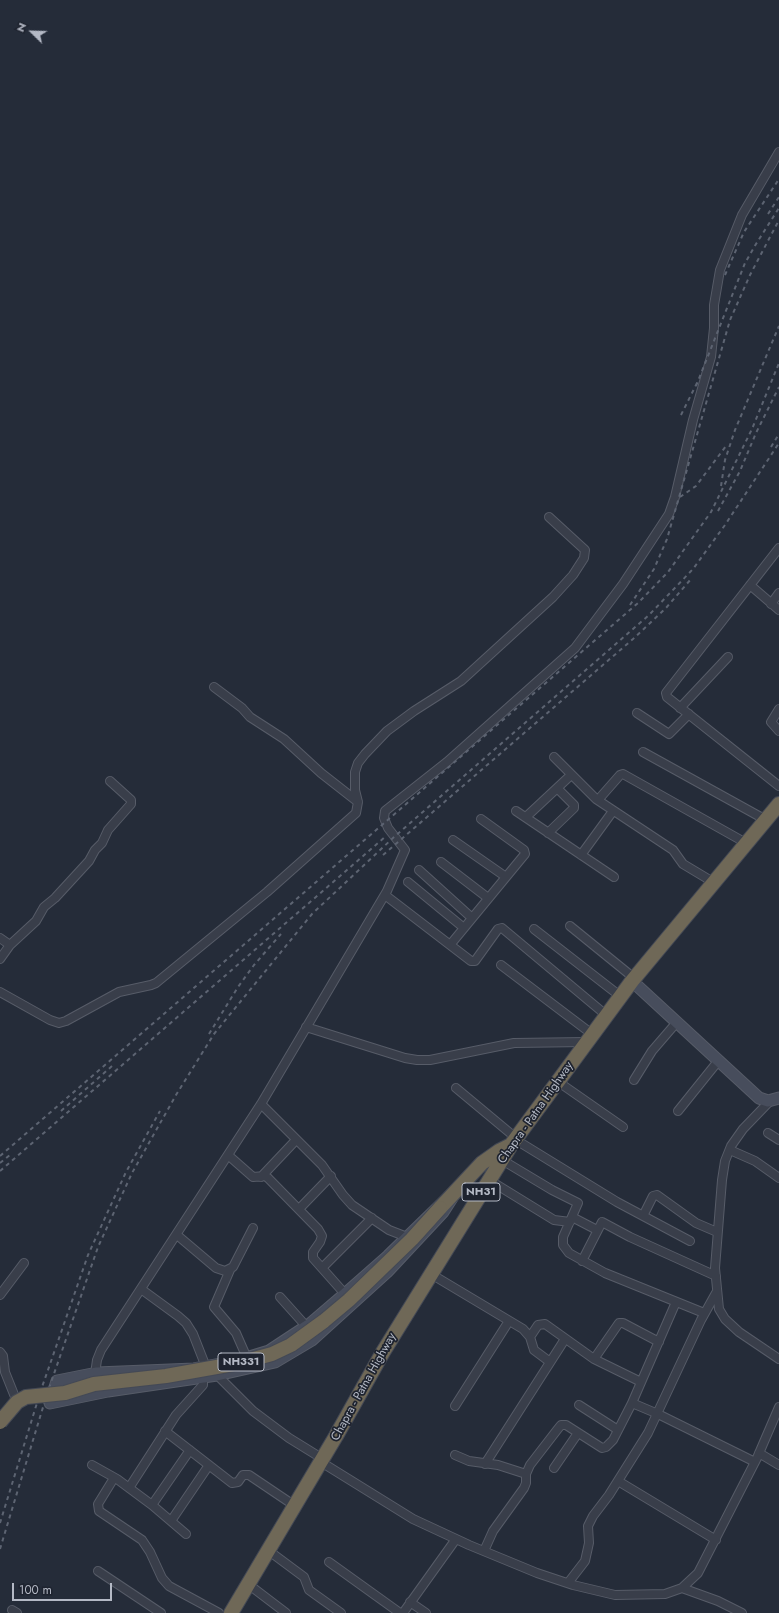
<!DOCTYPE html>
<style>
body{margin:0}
#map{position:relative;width:779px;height:1613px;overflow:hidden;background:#252c39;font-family:Jost,sans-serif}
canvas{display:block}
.north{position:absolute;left:12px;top:12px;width:40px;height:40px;-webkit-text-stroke:3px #1e232f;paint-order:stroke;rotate:293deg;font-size:11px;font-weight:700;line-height:16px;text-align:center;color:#b4b9c5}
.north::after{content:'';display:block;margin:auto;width:14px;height:18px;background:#b4b9c5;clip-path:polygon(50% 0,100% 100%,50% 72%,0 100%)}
.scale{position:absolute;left:12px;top:1583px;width:100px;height:18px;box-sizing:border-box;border:2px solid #b4b9c5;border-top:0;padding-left:5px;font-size:12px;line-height:14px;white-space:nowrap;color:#b4b9c5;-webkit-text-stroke:3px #1e232f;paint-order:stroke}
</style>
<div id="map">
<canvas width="779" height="1613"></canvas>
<div class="north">N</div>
<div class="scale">100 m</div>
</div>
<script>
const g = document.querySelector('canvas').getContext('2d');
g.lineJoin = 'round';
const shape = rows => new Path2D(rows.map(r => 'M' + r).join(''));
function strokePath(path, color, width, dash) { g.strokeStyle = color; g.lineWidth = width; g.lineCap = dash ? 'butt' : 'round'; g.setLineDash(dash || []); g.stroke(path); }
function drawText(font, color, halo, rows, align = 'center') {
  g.font = font + ' Jost,sans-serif'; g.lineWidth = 3.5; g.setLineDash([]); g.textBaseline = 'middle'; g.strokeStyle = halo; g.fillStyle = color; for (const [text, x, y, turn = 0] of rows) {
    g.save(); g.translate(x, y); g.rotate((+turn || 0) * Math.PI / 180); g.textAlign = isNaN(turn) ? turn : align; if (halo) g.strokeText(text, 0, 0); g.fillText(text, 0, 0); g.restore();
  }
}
const street = shape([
 [779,548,666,693,667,697,779,786],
 [750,585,779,610],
 [771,604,779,593],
 [214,687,242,708,250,717,284,739,321,773,358,802],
 [680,708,728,657],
 [779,709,771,722,779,731],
 [637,713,669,734,689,714],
 [643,752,766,820],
 [554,757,596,799,673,850,683,864,713,882],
 [598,800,620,775,623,774,746,843],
 [516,811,614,877],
 [526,817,571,775],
 [548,833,574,808,574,805,557,788],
 [453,840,506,877],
 [581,855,613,811],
 [441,862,488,898],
 [419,870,472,918],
 [408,882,464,928],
 [385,895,471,961,475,961,498,929,502,928,606,1015],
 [570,926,634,978],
 [534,929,620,996],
 [0,938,10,945],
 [450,945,525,854,524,850,481,819],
 [0,959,10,945,36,921,44,907,55,898,89,861,95,850,102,843,108,830,131,804,131,800,110,781],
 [501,965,592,1034],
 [0,992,50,1020,59,1023,66,1021,119,992,151,985,156,983,267,892,356,813,358,802,355,790,355,772,358,763,365,754,387,731,414,711,461,681,553,597,573,575,584,558,585,550,549,517],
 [306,1027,405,1058,417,1060,430,1060,514,1043,586,1042],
 [634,1080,652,1051,677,1022],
 [557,1081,623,1127],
 [456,1088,516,1138],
 [770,1101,743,1129,731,1146,725,1161,722,1180,715,1268,719,1309,725,1319,739,1332,779,1359],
 [261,1104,322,1165,343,1195,352,1205,389,1230,407,1237],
 [678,1111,719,1060],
 [768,1133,779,1140],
 [516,1140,617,1202,690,1241],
 [730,1150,755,1161,779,1178],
 [228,1155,253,1177,265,1176,268,1178,318,1229,322,1236,320,1242,313,1252,313,1258,345,1294],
 [502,1160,552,1190,578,1203,563,1237,563,1245,569,1253,605,1273,704,1313],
 [261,1177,296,1140],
 [489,1180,554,1220,570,1222],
 [299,1209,331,1176],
 [643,1216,653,1196,657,1195,696,1223,717,1232],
 [572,1217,597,1230],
 [177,1235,216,1268,225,1271,233,1267,253,1228],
 [582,1261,602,1222,630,1237,716,1276],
 [322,1268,372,1218],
 [230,1270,214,1307,236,1333,247,1358],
 [431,1274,523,1329,530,1337,534,1350,550,1362],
 [141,1289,178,1316,186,1323,193,1334,206,1367],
 [0,1295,24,1263],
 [280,1297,306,1326],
 [530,1337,538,1325,545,1324,594,1359,641,1382],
 [0,1352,3,1356,5,1372,15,1397],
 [594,1359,619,1323,623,1323,659,1342],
 [95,1374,97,1360,101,1350,261,1104,387,891,405,850,388,828,384,818,385,811,447,762,575,648,623,584,669,514,675,497,693,420,711,357,714,328,714,305,720,270,742,215,779,152],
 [217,1375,253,1411,289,1438,323,1459],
 [632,1403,658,1414,755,1462],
 [579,1405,618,1430],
 [455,1406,509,1321],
 [165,1431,232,1483,238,1482,243,1475,249,1475,295,1506],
 [759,1453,779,1465],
 [455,1455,469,1461,498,1465,526,1474],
 [321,1462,413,1519,469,1545,537,1573,573,1585,615,1595,665,1594,682,1588,698,1573,757,1458,779,1407],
 [485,1464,565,1339],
 [92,1465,117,1479,152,1505,186,1534],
 [554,1468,578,1433],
 [114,1478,98,1504,99,1511,142,1540,150,1552,162,1578,169,1586,219,1613],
 [618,1481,716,1540],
 [129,1488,176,1415,203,1385,203,1376],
 [152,1505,190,1450],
 [171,1521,209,1465],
 [269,1551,304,1577,309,1590,341,1613],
 [484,1551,493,1531,524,1488,526,1483,526,1474,530,1465,557,1430,561,1425,566,1425,602,1448,606,1447,613,1440,632,1403,676,1302],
 [329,1562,400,1613],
 [98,1571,161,1613],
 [568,1583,585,1561,589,1543,588,1526,593,1516,609,1495,648,1433,701,1320,716,1293],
 [248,1584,286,1613],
 [682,1588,718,1601,742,1613],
 [410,1602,426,1613],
 [12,1610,17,1613],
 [403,1613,456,1539]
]);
const secondary = shape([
 [632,981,759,1098,768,1101,779,1098],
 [459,1187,443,1212,387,1272,312,1340,275,1362,217,1375,108,1391,50,1403,57,1381,97,1373,194,1369,233,1362,269,1351,310,1324,345,1294,388,1256,459,1187]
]);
const highway = shape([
 [440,1208,482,1163,499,1151,511,1145],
 [231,1613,336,1436,383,1352,511,1145,632,981,779,804]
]);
const rail = shape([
 [768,214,779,197],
 [725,275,744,232,779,179],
 [696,386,745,263,756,244,779,208],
 [681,415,698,381],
 [771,447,779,434],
 [721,486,725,460,735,430,779,326],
 [680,497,696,486,726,446],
 [718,511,740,471,756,433,779,387],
 [630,605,654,569,667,539,730,320,750,275,779,220],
 [383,855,633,639,666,608,691,579],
 [209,1034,238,987,254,965,281,934],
 [61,1111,112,1066],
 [0,1156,638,603,668,572,711,512,752,429,779,363],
 [0,1163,11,1154],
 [0,1171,385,837],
 [0,1523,41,1390,88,1255,126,1172,160,1111],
 [0,1549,47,1394,98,1247,132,1173,176,1095,214,1034,312,914,394,837,649,615,693,569,725,525,779,443]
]);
const highwayBridge = shape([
 [0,1422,17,1402,26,1397,65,1393,94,1384,166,1376,239,1363,272,1354,291,1345,324,1321,349,1300,412,1239,440,1208]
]);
const shields = [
 [481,1192,38],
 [241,1362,46]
];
const shieldNames = [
 ["NH31",481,1192],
 ["NH331",241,1362]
];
const streetNames = [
 ["Chapra - Patna Highway",536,1113,-55],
 ["Chapra - Patna Highway",364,1387,-61]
];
strokePath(street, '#575c68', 10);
strokePath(secondary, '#575c68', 13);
strokePath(highway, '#444955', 16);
strokePath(street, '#393e4a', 8);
strokePath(secondary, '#474d5c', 11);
strokePath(highway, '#6f6857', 14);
strokePath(rail, '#5d6472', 2, [4, 4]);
strokePath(highwayBridge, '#444955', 16, []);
strokePath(highwayBridge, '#6f6857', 14);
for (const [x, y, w] of shields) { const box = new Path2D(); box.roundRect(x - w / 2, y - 9, w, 18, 3); g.fillStyle = '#1e232f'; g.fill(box); strokePath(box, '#b4b9c5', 1); }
drawText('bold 11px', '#b4b9c5', null, shieldNames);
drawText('12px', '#b4b9c5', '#1e232f', streetNames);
</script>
